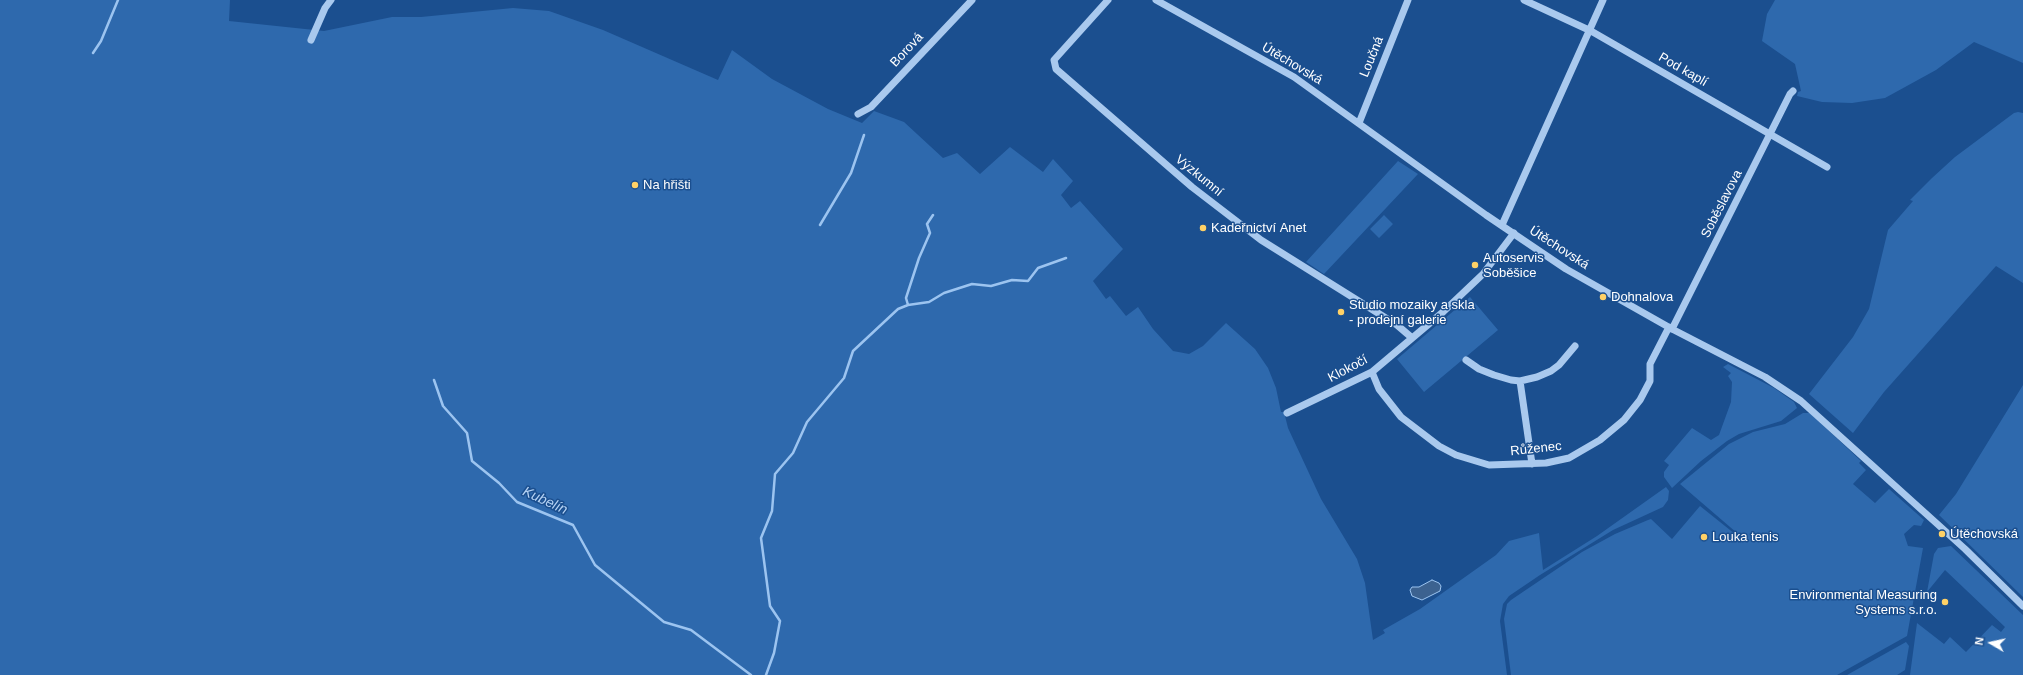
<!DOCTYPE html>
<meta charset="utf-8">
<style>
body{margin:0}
#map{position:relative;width:2023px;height:675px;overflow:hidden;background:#1b4f8f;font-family:Helvetica,sans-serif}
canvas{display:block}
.north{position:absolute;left:1971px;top:623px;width:40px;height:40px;-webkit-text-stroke:3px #1b4f8f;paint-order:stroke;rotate:279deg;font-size:11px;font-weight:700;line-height:16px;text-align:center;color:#fff}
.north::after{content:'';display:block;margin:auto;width:14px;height:18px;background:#fff;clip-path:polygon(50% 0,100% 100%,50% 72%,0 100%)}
</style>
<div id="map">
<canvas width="2023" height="675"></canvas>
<div class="north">N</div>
</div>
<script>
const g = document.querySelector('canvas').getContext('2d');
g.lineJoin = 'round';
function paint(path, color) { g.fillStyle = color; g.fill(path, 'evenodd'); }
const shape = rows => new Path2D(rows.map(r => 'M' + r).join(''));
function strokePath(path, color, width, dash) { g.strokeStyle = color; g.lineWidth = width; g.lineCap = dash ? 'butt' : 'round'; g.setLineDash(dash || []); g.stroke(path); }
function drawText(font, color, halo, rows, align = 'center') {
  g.font = font + ' Helvetica,sans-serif'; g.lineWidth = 3; g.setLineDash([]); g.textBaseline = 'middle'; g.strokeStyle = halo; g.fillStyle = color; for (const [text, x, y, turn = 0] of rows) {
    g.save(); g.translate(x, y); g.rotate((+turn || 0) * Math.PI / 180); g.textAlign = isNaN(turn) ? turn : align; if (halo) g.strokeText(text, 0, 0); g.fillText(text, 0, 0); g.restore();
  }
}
const green = shape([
 [0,0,230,0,229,21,324,31,392,17,421,17,513,8,549,11,603,30,718,80,732,50,772,79,828,109,862,123,874,111,904,122,943,158,957,153,980,174,1010,147,1043,172,1053,159,1073,181,1061,195,1071,208,1080,201,1123,249,1093,281,1106,299,1110,296,1126,316,1138,307,1153,329,1173,351,1189,354,1203,346,1226,323,1255,349,1268,368,1276,388,1281,412,1284,412,1288,428,1321,499,1357,559,1365,583,1373,640,1385,633,1383,630,1420,609,1496,555,1509,541,1539,533,1543,570,1597,536,1666,487,1669,491,1668,500,1663,507,1613,530,1540,575,1509,596,1503,604,1500,621,1507,675,0,675],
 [1775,0,2023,0,2023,63,1974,42,1936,70,1885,98,1852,103,1822,102,1797,96,1798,92,1801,91,1795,64,1762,41,1767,14],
 [2018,112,2023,113,2023,283,1996,266,1884,392,1853,433,1809,394,1853,337,1869,309,1888,230,1913,201,1910,200,1932,178,1955,157,2014,113],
 [1398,161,1418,174,1324,274,1306,262],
 [1384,215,1393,224,1379,238,1370,229],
 [1470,297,1498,330,1424,392,1397,359],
 [1728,364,1774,388,1794,402,1797,408,1781,421,1739,434,1727,441,1701,461,1672,488,1664,477,1664,472,1669,465,1664,461,1692,428,1711,440,1719,435,1731,402,1732,382,1728,376,1731,373,1723,367],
 [2023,385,2023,597,1939,515,1956,494],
 [1803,413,1810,413,1861,461,1859,463,1866,470,1853,484,1875,503,1889,489,1924,520,1921,526,1914,525,1904,534,1908,546,1923,548,1907,636,1837,675,1511,675,1504,619,1507,604,1511,600,1582,552,1615,534,1648,520,1651,519,1672,539,1700,506,1735,534,1737,533,1680,484,1729,444,1753,432,1785,424],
 [1951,546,2023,615,2023,675,1910,675,1917,623,1944,644,1950,637,1966,652,1992,625,2001,632,2005,627,1945,570,1927,592,1934,554,1938,548],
 [1906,642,1909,646,1905,670,1897,675,1847,675]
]);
const water = shape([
 [1432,580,1439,583,1441,586,1440,591,1422,600,1412,596,1410,590,1412,587,1419,587,1432,580]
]);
const stream = shape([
 [93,53,101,41,118,0],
 [820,225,851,173,864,135],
 [908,305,906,298,919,258,930,233,927,224,933,215],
 [434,380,443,406,467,433,472,461,499,483,517,502,573,525,595,565,664,622,691,630,751,675],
 [766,675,774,653,780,621,770,606,761,538,772,511,775,474,793,453,807,422,844,378,853,351,898,309,908,305,929,302,944,293,972,284,991,286,1012,280,1028,281,1038,268,1066,258]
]);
const minor = shape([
 [1108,0,1054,60,1056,69,1192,187,1261,240,1397,325,1411,337],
 [1156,0,1294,77,1486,215,1566,269,1672,329,1765,377,1801,401,1965,549,2023,606],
 [1524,0,1591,31,1624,50,1827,167],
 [311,40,325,8,331,0],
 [858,114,871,107,972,0],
 [1359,123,1408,0],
 [1502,225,1603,0],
 [1672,329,1790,94,1793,91],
 [1466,360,1479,369,1494,375,1511,380,1520,381,1537,377,1551,371,1559,365,1575,346],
 [1372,372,1379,389,1401,417,1439,446,1456,455,1489,465,1546,463,1569,458,1600,440,1624,420,1640,400,1650,381,1650,364,1669,327],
 [1520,381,1532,464],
 [1287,413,1372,372,1443,312,1483,274,1514,233]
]);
const markers = [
 [635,185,4,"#ffd166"],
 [1203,228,4,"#ffd166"],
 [1475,265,4,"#ffd166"],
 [1603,297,4,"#ffd166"],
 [1341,312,4,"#ffd166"],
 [1942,534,4,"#ffd166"],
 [1704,537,4,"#ffd166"],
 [1945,602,4,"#ffd166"]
];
const streetNames = [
 ["Borová",907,50,-47],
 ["Loučná",1372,57,-68],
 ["Útěchovská",1292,64,31],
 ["Pod kaplí",1683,70,30],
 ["Výzkumní",1199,176,39],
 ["Soběslavova",1722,204,-63],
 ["Útěchovská",1559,248,33],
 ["Klokočí",1348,369,-28],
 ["Růženec",1536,449,-6]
];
const poiNames = [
 ["Na hřišti",643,185],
 ["Kadeřnictví Anet",1211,228],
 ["Autoservis",1483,258],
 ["Soběšice",1483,273],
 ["Dohnalova",1611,297],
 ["Studio mozaiky a skla",1349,305],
 ["- prodejní galerie",1349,320],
 ["Útěchovská",1950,534],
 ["Louka tenis",1712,537],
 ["Environmental Measuring",1937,595,"right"],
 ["Systems s.r.o.",1937,610,"right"]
];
const waterNames = [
 ["Kubelín",545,501,25]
];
paint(green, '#2e69ad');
paint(water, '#3c6290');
strokePath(water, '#9cc4f0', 1);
strokePath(stream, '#9cc4f0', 2.5);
strokePath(minor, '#a9c9ee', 7);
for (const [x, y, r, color] of markers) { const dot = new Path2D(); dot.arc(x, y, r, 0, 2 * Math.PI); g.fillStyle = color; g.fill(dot); strokePath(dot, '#1b4f8f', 1.5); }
drawText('13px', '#fff', '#1b4f8f', streetNames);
drawText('13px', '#fff', '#1b4f8f', poiNames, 'left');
drawText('italic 14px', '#b5d3f5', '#1b4f8f', waterNames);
</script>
